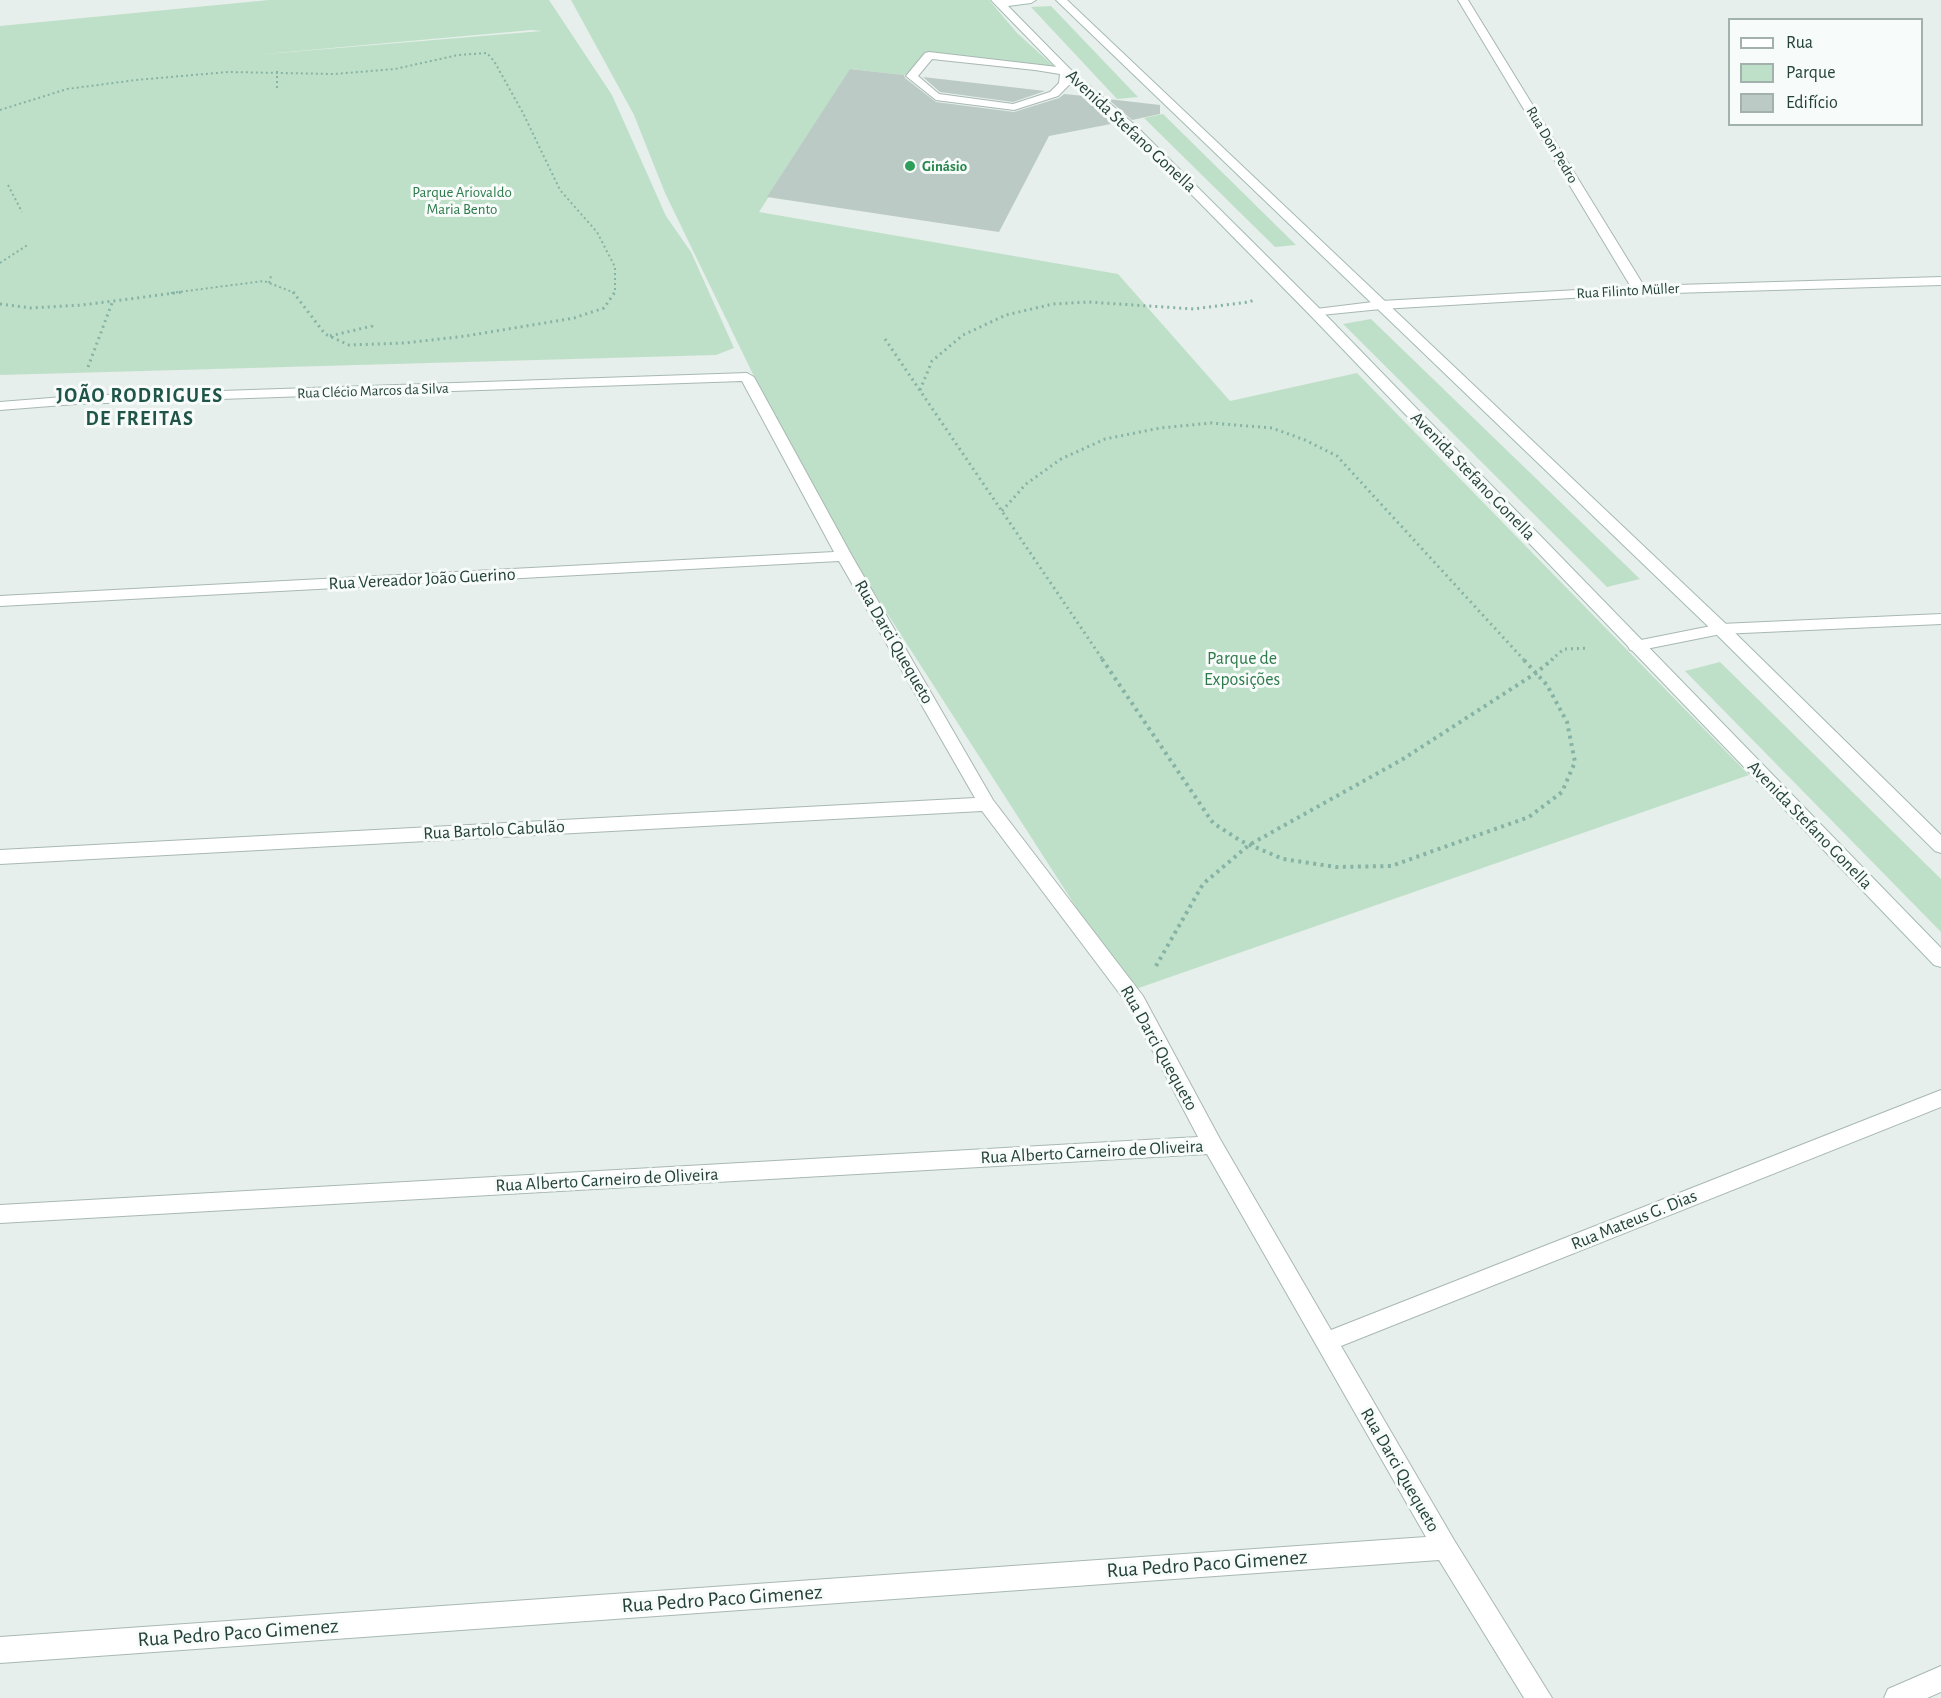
<!DOCTYPE html>
<meta charset="utf-8">
<style>
body{margin:0}
#map{position:relative;width:1941px;height:1698px;overflow:hidden;background:#e6efeb;font-family:"Alegreya Sans",sans-serif}
canvas{display:block}
.legend{position:absolute;left:1728px;top:18px;width:195px;height:108px;box-sizing:border-box;background:#f7fbf9;border:2px solid #a3b1ad;margin:0;padding:8px 10px;list-style:none;font-size:18px;color:#24423a}
.legend li{display:flex;align-items:center;gap:12px;height:30px}
.legend b{width:30px;border:2px solid #a3b1ad}
</style>
<div id="map">
<canvas width="1941" height="1698"></canvas>
<ul class="legend">
<li><b style="height:8px;background:#fff"></b>Rua</li>
<li><b style="height:16px;background:#bfe0c8"></b>Parque</li>
<li><b style="height:16px;background:#bbcac4"></b>Edifício</li>
</ul>
</div>
<script>
const g = document.querySelector('canvas').getContext('2d');
g.lineJoin = 'round';
function paint(path, color) { g.fillStyle = color; g.fill(path, 'evenodd'); }
const shape = rows => new Path2D(rows.map(r => 'M' + r).join(''));
function strokePath(path, color, width, dash) { g.strokeStyle = color; g.lineWidth = width; g.lineCap = dash ? 'butt' : 'round'; g.setLineDash(dash || []); g.stroke(path); }
function drawText(font, color, halo, rows, align = 'center') {
  g.font = font + ' "Alegreya Sans",sans-serif'; g.lineWidth = 6; g.setLineDash([]); g.textBaseline = 'middle'; g.strokeStyle = halo; g.fillStyle = color; for (const [text, x, y, turn = 0] of rows) {
    g.save(); g.translate(x, y); g.rotate((+turn || 0) * Math.PI / 180); g.textAlign = isNaN(turn) ? turn : align; if (halo) g.strokeText(text, 0, 0); g.fillText(text, 0, 0); g.restore();
  }
}
const green = shape([
 [269,0,549,0,612,95,666,216,691,252,734,348,716,355,0,375,0,26],
 [532,30,542,31,254,55],
 [571,0,989,0,1017,33,1058,70,929,55,912,76,851,69,759,212,1118,274,1230,401,1357,373,1749,775,1130,991,813,498,665,193,634,115],
 [1051,6,1138,97,1117,99,1031,7],
 [1163,114,1296,245,1275,247,1144,118],
 [1371,319,1640,579,1607,587,1343,324],
 [1720,662,1941,879,1941,932,1685,671]
]);
const building = shape([
 [850,69,904,75,905,78,936,102,1014,112,1059,98,1064,94,1085,96,1116,123,1049,136,999,232,767,197],
 [923,77,1045,91,1013,102,940,92],
 [1108,99,1160,105,1160,114,1132,120]
]);
const pathFar2 = shape([
 [277,71,277,89],
 [0,110,67,89,136,80,228,72,334,74,395,69,458,55,487,53,494,61,523,113,560,190,597,232,615,267,615,293],
 [8,185,22,212],
 [0,263,29,244],
 [269,283,271,276],
 [171,293,264,281,295,293]
]);
const pathFar1 = shape([
 [293,292,325,334,349,345,405,343,466,336,574,318,604,308,615,292],
 [0,304,31,308,82,305,183,292],
 [330,336,372,326,373,323],
 [885,339,1103,660],
 [88,367,112,303],
 [920,390,932,361,963,335,1006,315,1053,304,1088,302,1194,309,1249,302,1256,299],
 [1002,511,1026,484,1061,459,1105,439,1160,428,1211,423,1272,428,1305,440,1337,456,1524,660],
 [1551,660,1564,649,1588,648]
]);
const path = shape([
 [1102,659,1213,823,1241,841,1283,859,1336,867,1391,866,1529,817,1562,792,1575,762,1567,722,1547,685,1523,659],
 [1156,966,1203,884,1249,845,1403,759,1536,673,1553,659]
]);
const lane = shape([
 [929,52,1066,68,1071,71,1070,84,1058,96,1014,110,936,100,906,76,925,53,929,52],
 [932,59,1035,70,1060,74,1059,83,1050,92,1013,104,939,94,918,76,932,59]
]);
const street = shape([
 [1458,0,1468,0,1644,286,1941,277,1941,285,1640,294,1381,309,1311,316,1309,313,1316,309,1381,301,1631,287,1458,0],
 [747,373,754,377,852,556,993,800,1143,996,1220,1139,1331,1330,1941,1090,1941,1107,1341,1346,1454,1540,1552,1698,1524,1698,1439,1560,0,1663,0,1637,1426,1537,1207,1154,0,1223,0,1205,1198,1137,1129,1006,982,811,0,864,0,850,975,798,839,561,0,606,0,596,834,552,742,381,76,404,0,410,0,402,76,396,747,373],
 [1941,614,1941,624,1721,634,1636,651,1630,650,1628,646,1630,642,1636,641,1721,624,1941,614],
 [1941,1666,1941,1692,1927,1698,1884,1698,1888,1689,1941,1666]
]);
const secondary = shape([
 [991,0,1036,0,1031,3,1008,6,1070,69,1136,126,1321,310,1941,948,1941,967,1934,965,1311,316,1128,130,1062,73,991,0],
 [1056,0,1067,0,1727,625,1941,835,1941,853,1935,851,1715,633,1056,0]
]);
const markers = [
 [910,166,6,"#2e9e5b"]
];
const farStreetnames = [
 ["Rua Don Pedro",1552,145,59],
 ["Rua Filinto Müller",1628,291,-3],
 ["Rua Clécio Marcos da Silva",373,391,-2]
];
const farLeisurenames = [
 ["Ginásio",922,166]
];
const farParknames = [
 ["Parque Ariovaldo",462,192],
 ["Maria Bento",462,209]
];
const streetNames = [
 ["Avenida Stefano Gonella",1131,131,43],
 ["Avenida Stefano Gonella",1473,476,46],
 ["Rua Vereador João Guerino",422,579,-3],
 ["Rua Darci Quequeto",894,642,60],
 ["Avenida Stefano Gonella",1810,825,46],
 ["Rua Bartolo Cabulão",494,830,-3],
 ["Rua Darci Quequeto",1159,1048,61],
 ["Rua Alberto Carneiro de Oliveira",1092,1152,-3],
 ["Rua Alberto Carneiro de Oliveira",607,1180,-3],
 ["Rua Mateus G. Dias",1634,1220,-22],
 ["Rua Darci Quequeto",1400,1470,60]
];
const parkNames = [
 ["Parque de",1242,659],
 ["Exposições",1242,680]
];
const farDistrictnames = [
 ["JOÃO RODRIGUES",140,396],
 ["DE FREITAS",140,419]
];
const nearStreetnames = [
 ["Rua Pedro Paco Gimenez",1207,1564,-4],
 ["Rua Pedro Paco Gimenez",722,1599,-4],
 ["Rua Pedro Paco Gimenez",238,1633,-4]
];
paint(green, '#bfe0c8');
paint(building, '#bbcac4');
strokePath(lane, '#a8b8b2', 2);
strokePath(street, '#a8b8b2', 2);
strokePath(secondary, '#a4bbb3', 2);
strokePath(pathFar2, '#86b3a5', 2, [2, 3]);
strokePath(pathFar1, '#86b3a5', 3, [2, 4]);
strokePath(path, '#86b3a5', 4, [3, 4.5]);
paint(lane, '#fff');
paint(street, '#fff');
paint(secondary, '#fff');
for (const [x, y, r, color] of markers) { const dot = new Path2D(); dot.arc(x, y, r, 0, 2 * Math.PI); g.fillStyle = color; g.fill(dot); strokePath(dot, '#f7fbf9', 2); }
drawText('15px', '#24423a', '#f7fbf9', farStreetnames);
drawText('bold 15px', '#27864d', '#f7fbf9', farLeisurenames, 'left');
drawText('15px', '#2d7a4b', '#f7fbf9', farParknames);
drawText('18px', '#24423a', '#f7fbf9', streetNames);
drawText('18px', '#2d7a4b', '#f7fbf9', parkNames);
g.letterSpacing = '1.5px';
drawText('bold 20px', '#1f5548', '#f7fbf9', farDistrictnames);
g.letterSpacing = '0px';
drawText('21px', '#24423a', '#f7fbf9', nearStreetnames);
</script>
